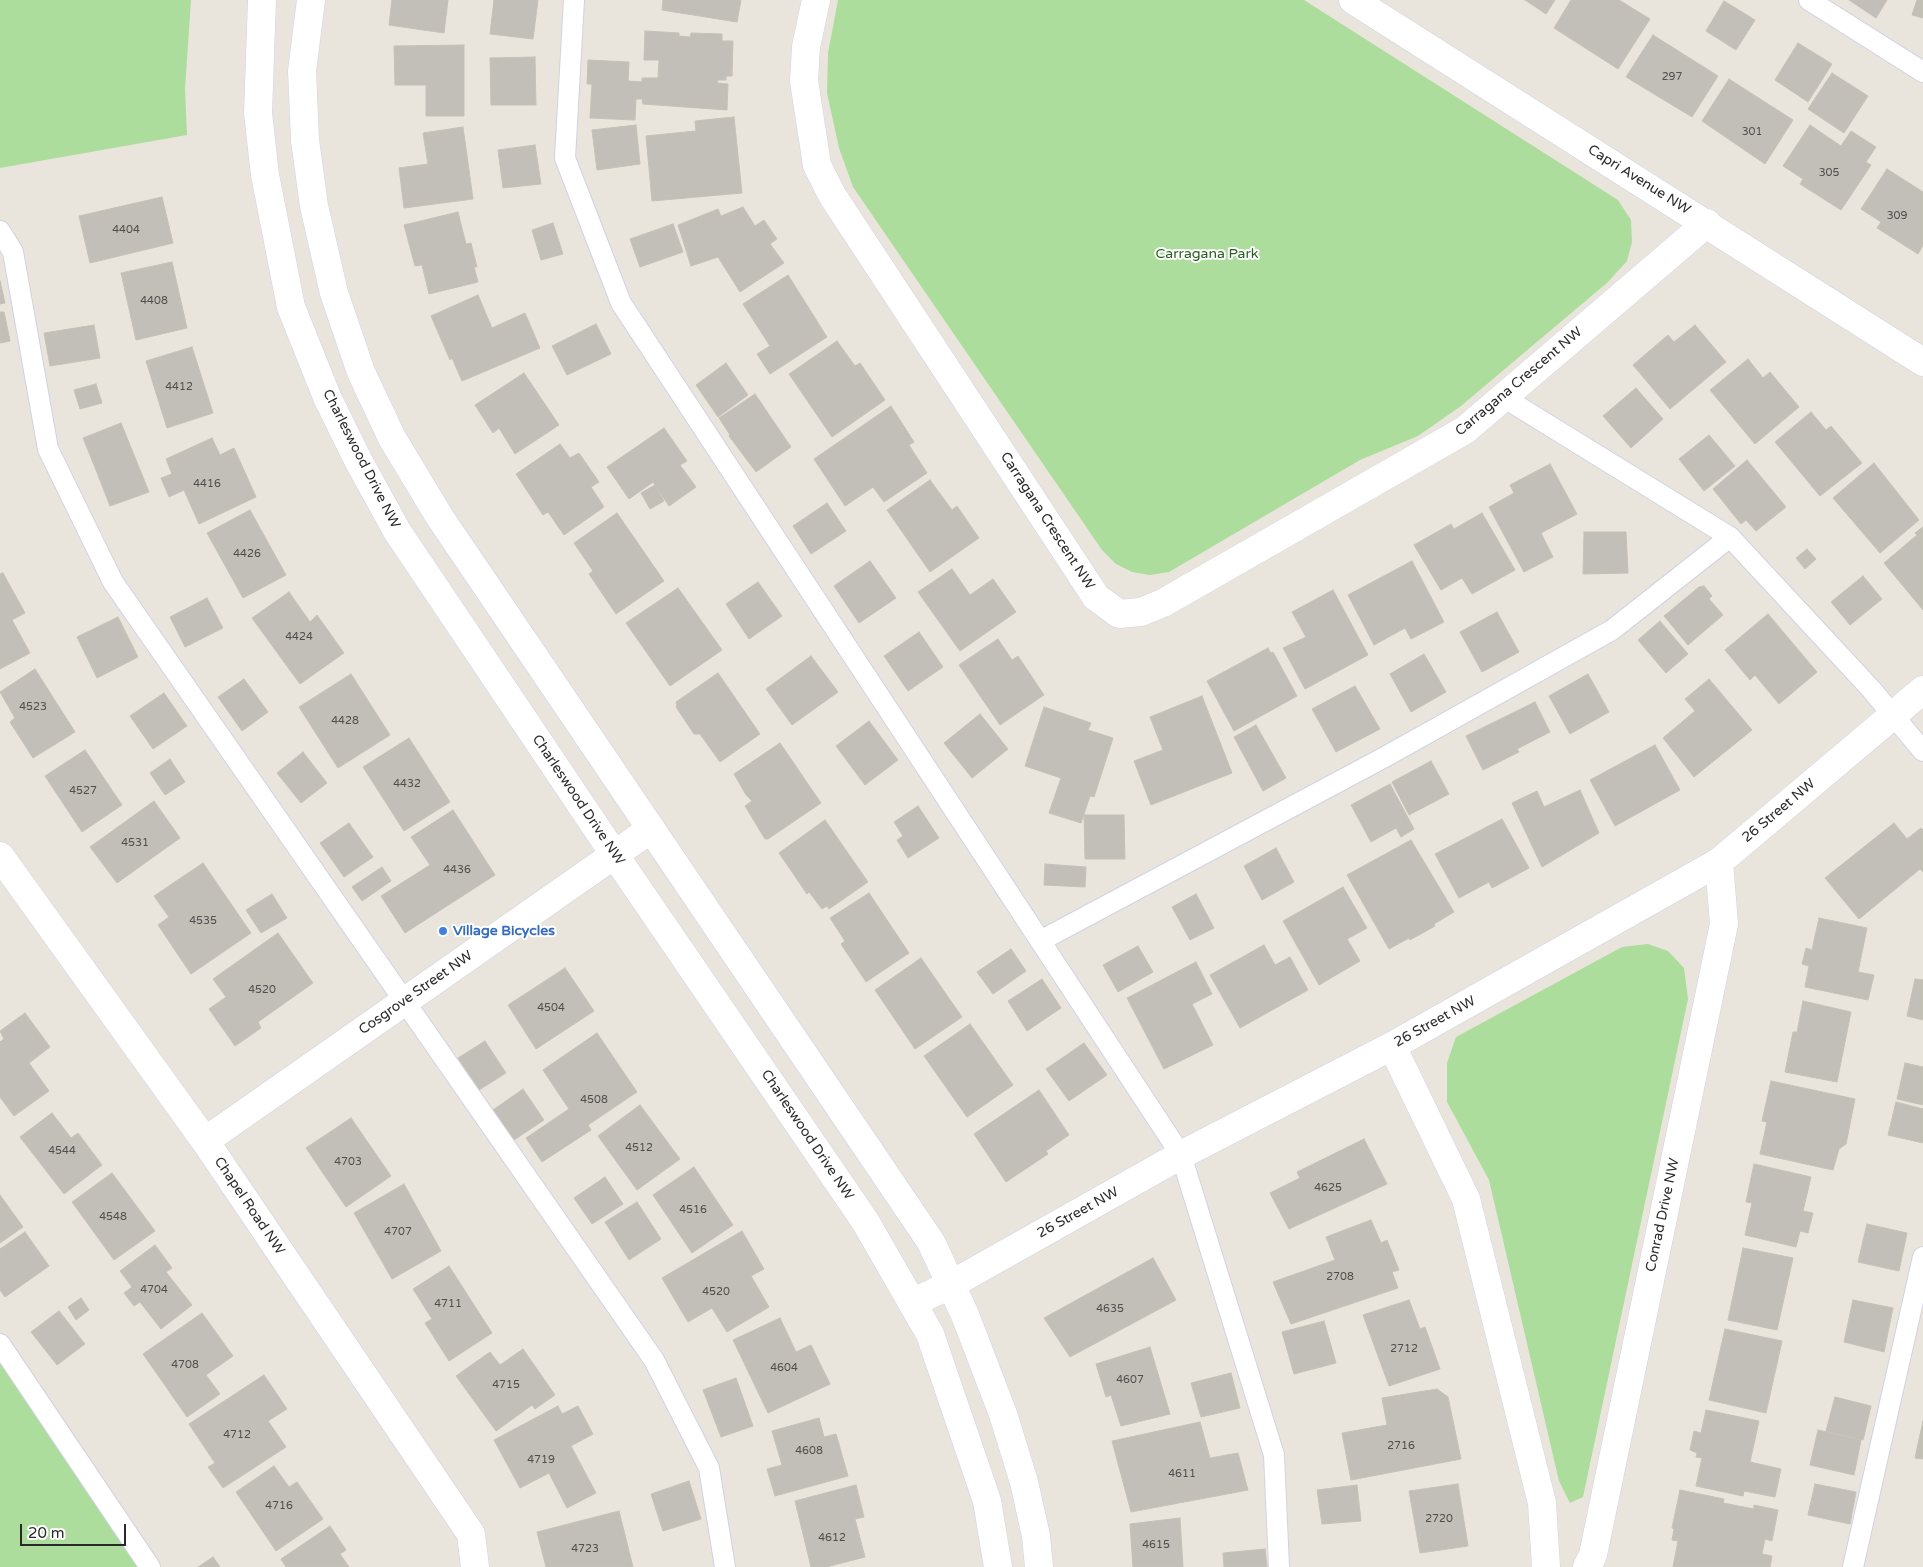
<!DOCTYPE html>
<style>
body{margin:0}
#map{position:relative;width:1923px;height:1567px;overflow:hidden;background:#eae5dc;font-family:"Varela Round",sans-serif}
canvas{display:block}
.scale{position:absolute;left:20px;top:1524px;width:106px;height:22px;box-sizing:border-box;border:2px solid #292929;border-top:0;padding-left:6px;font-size:15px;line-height:18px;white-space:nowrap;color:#292929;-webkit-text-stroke:4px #fff;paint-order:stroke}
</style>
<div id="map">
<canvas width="1923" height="1567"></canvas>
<div class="scale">20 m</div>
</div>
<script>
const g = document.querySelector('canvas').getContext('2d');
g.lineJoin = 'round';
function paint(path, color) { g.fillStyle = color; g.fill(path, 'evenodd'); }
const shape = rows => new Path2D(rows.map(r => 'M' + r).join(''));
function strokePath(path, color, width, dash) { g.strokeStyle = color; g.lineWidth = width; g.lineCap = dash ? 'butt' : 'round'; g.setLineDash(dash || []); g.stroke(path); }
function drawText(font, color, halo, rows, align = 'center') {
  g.font = font + ' "Varela Round",sans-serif'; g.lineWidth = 4; g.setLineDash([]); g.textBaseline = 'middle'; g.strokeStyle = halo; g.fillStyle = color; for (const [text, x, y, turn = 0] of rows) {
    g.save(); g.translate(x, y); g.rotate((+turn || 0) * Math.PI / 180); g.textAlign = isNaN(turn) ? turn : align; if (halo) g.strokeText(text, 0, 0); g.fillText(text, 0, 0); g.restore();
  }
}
const green = shape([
 [0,0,191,0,185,89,187,135,0,168],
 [838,0,1304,0,1618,200,1631,220,1632,242,1627,261,1608,282,1461,406,1418,436,1360,460,1169,572,1150,575,1132,572,1116,564,1102,550,853,187,839,148,827,93,828,53],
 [1648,944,1668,951,1684,968,1688,999,1583,1497,1570,1503,1559,1481,1489,1180,1447,1102,1447,1063,1456,1037,1622,947],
 [0,1361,142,1567,0,1567]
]);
const building = shape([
 [392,0,448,0,444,33,389,25,392,0],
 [494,0,538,0,533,39,490,34,494,0],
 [663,0,741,0,737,22,662,10,663,0],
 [1525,0,1555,0,1546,14,1525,0],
 [1571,0,1619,0,1650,19,1618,69,1554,28,1571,0],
 [1849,0,1887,0,1876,18,1849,0],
 [1917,0,1923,0,1923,18,1912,15,1917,0],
 [1724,1,1755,20,1736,50,1706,31,1724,1],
 [645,31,679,33,679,36,690,37,691,33,722,34,722,41,733,41,732,76,726,76,726,80,718,80,717,83,728,84,727,110,643,104,642,99,636,99,635,120,590,118,592,84,587,84,588,60,629,62,628,81,642,82,642,78,658,78,659,60,644,60,645,31],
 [1653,35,1718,76,1692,117,1626,77,1653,35],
 [1798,43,1832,64,1808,102,1775,80,1798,43],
 [464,45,464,116,426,116,426,85,395,85,394,46,464,45],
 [535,57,536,105,491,105,490,58,535,57],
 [1832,73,1868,96,1844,133,1808,109,1832,73],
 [1729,79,1793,120,1765,164,1702,121,1729,79],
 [734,117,742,193,652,201,646,136,696,131,695,121,734,117],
 [636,125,640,164,597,170,592,130,636,125],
 [1810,125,1841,146,1851,131,1876,147,1866,162,1871,165,1841,210,1800,184,1803,179,1783,166,1810,125],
 [463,127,473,199,404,208,399,168,428,164,423,133,463,127],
 [535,145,541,184,503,188,498,150,535,145],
 [1887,169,1923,192,1923,245,1918,254,1877,228,1881,222,1861,209,1887,169],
 [162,197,173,243,90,263,79,216,162,197],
 [743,207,755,226,764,220,777,239,770,244,784,263,740,292,718,257,691,266,678,225,718,209,721,216,743,207],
 [458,212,466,244,471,243,477,267,474,267,478,282,429,294,422,265,415,266,404,225,458,212],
 [553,223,563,254,541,260,532,230,553,223],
 [673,224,683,252,640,267,630,239,673,224],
 [172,262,187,328,136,340,121,273,172,262],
 [788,275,827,337,770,374,757,354,770,346,743,304,788,275],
 [0,281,5,303,0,304,0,281],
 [478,295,492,328,525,313,540,348,462,381,452,358,450,360,431,316,478,295],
 [0,312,4,312,10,341,0,343,0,312],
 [596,324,611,354,567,375,552,346,596,324],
 [94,325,100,358,50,366,44,333,94,325],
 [1695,325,1726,362,1670,409,1633,365,1668,335,1674,342,1695,325],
 [837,341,855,366,860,363,885,400,832,437,789,374,837,341],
 [192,347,213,413,167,428,146,361,192,347],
 [1748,359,1763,378,1770,372,1799,407,1755,444,1710,390,1748,359],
 [726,363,748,395,718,417,696,385,726,363],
 [524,373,559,425,515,454,499,428,493,433,475,405,524,373],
 [96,384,102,403,80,409,74,390,96,384],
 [1636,388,1663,419,1631,448,1603,416,1636,388],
 [755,394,791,447,756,472,729,436,730,435,719,418,755,394],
 [891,406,914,442,909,445,927,473,884,502,873,487,845,506,814,459,891,406],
 [1811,412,1826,430,1831,426,1862,463,1820,496,1775,442,1811,412],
 [121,423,134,455,96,470,83,438,121,423],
 [664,428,687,461,680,465,696,487,669,506,653,482,629,499,607,467,664,428],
 [1709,435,1735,466,1704,491,1679,459,1709,435],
 [212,438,220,455,234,448,256,497,199,524,184,490,169,497,161,478,172,474,166,459,212,438],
 [560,444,570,458,579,453,599,482,591,487,604,507,564,535,548,512,543,515,516,474,560,444],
 [134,455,149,492,110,506,96,470,134,455],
 [1747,460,1786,507,1756,531,1746,520,1741,524,1713,489,1747,460],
 [1874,463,1919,520,1880,553,1833,498,1874,463],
 [1550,464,1577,514,1541,533,1553,557,1524,572,1489,507,1514,493,1510,485,1550,464],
 [930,480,952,510,957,506,979,538,930,572,887,510,930,480],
 [655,485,664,501,650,509,641,493,655,485],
 [827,503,846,531,811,554,793,526,827,503],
 [250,510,286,575,243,598,207,533,250,510],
 [617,513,664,581,616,614,589,574,593,571,574,543,617,513],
 [1482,513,1515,570,1472,594,1462,578,1441,590,1414,545,1451,524,1454,529,1482,513],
 [1923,527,1923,610,1884,563,1917,535,1915,533,1923,527],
 [1584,532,1626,532,1628,573,1583,574,1584,532],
 [1807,549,1816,559,1805,569,1796,558,1807,549],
 [870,561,896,598,859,623,834,586,870,561],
 [1412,561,1444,622,1411,639,1405,628,1374,645,1348,595,1412,561],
 [952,569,970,595,993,579,1016,612,960,651,918,592,952,569],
 [3,573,25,613,12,620,30,653,0,669,0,574,3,573],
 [1863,576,1882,599,1850,625,1831,602,1863,576],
 [758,582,782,616,749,639,726,604,758,582],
 [1704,586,1712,596,1709,599,1723,615,1688,645,1664,616,1699,587,1704,586],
 [678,588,722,650,670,686,626,623,678,588],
 [1333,590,1368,655,1305,689,1283,648,1306,637,1292,612,1333,590],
 [289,592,310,622,317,615,344,653,300,684,252,618,289,592],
 [207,598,223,628,185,647,170,617,207,598],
 [1497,612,1519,652,1482,672,1460,632,1497,612],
 [1768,614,1817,672,1779,704,1755,675,1750,680,1725,650,1768,614],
 [118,617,138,657,97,678,77,637,118,617],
 [1660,621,1688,654,1666,673,1638,640,1660,621],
 [919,632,943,667,908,691,884,656,919,632],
 [998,639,1012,660,1018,656,1044,695,1000,725,959,665,998,639],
 [1268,648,1271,653,1273,652,1297,696,1234,731,1207,681,1268,648],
 [1424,654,1446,692,1411,712,1390,674,1424,654],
 [811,656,838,692,792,725,766,689,811,656],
 [35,669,75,732,33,758,10,722,15,718,0,692,35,669],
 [718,673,760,734,720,762,700,734,694,734,676,707,677,705,676,702,718,673],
 [351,674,390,735,338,768,299,707,351,674],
 [1588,674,1609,712,1570,734,1549,696,1588,674],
 [244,679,268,712,242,731,218,697,244,679],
 [1709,679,1752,730,1694,777,1663,738,1695,711,1685,699,1709,679],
 [1355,686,1380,729,1336,752,1312,709,1355,686],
 [164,693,187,726,153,749,130,716,164,693],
 [1202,696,1232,773,1151,805,1134,761,1163,750,1150,717,1202,696],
 [1535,702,1550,732,1517,749,1519,752,1483,770,1466,736,1535,702],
 [1044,707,1091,723,1088,730,1113,738,1094,797,1090,796,1081,823,1049,813,1061,778,1025,766,1044,707],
 [980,714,1008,749,972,778,944,743,980,714],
 [869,721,898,760,865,785,836,746,869,721],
 [1256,725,1286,778,1263,791,1234,737,1256,725],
 [409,738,450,802,404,831,363,767,409,738],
 [780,743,821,803,768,839,765,839,745,806,752,801,746,795,734,774,780,743],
 [1655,745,1680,790,1615,826,1590,780,1655,745],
 [85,750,122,805,82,832,45,776,85,750],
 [303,752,327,783,301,803,277,773,303,752],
 [170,759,185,782,165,795,150,773,170,759],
 [1431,761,1449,794,1409,815,1392,782,1431,761],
 [1390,784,1414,829,1401,837,1396,828,1371,842,1351,805,1390,784],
 [1580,790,1599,833,1542,867,1512,803,1537,791,1544,807,1580,790],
 [154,801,180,838,117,883,90,847,154,801],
 [918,806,939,838,908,858,897,840,903,836,894,822,918,806],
 [453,810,495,875,405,933,381,896,430,865,411,837,453,810],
 [1084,815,1124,815,1125,859,1085,859,1084,815],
 [1502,819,1529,868,1492,888,1489,882,1459,898,1435,854,1502,819],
 [825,820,868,882,829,909,827,906,822,909,809,892,807,894,779,853,825,820],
 [349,823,373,857,344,877,320,843,349,823],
 [1894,823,1907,839,1921,828,1923,830,1923,872,1920,869,1859,919,1825,878,1894,823],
 [1411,840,1454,912,1434,924,1435,926,1410,940,1409,938,1389,949,1347,875,1411,840],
 [1276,848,1294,882,1262,900,1244,866,1276,848],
 [203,863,251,933,191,974,158,925,169,917,154,896,203,863],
 [1045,864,1086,867,1085,887,1044,885,1045,864],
 [382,867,391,881,362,901,352,887,382,867],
 [1343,887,1367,928,1347,939,1360,961,1319,985,1283,921,1343,887],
 [869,893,909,953,866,982,841,944,845,941,830,918,869,893],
 [272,894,287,918,261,933,246,910,272,894],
 [1196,894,1214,928,1190,940,1172,907,1196,894],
 [1819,918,1867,928,1858,972,1874,975,1868,1000,1805,987,1809,966,1802,964,1806,948,1812,950,1819,918],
 [278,933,313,983,258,1022,261,1028,235,1046,209,1009,226,997,213,979,278,933],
 [1264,945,1275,965,1290,957,1308,990,1240,1028,1210,975,1264,945],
 [1138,946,1153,972,1118,992,1103,965,1138,946],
 [1011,949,1026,971,993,994,977,972,1011,949],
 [921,958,962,1017,915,1049,875,990,921,958],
 [1196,962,1212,994,1192,1004,1213,1045,1164,1069,1127,998,1196,962],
 [565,968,594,1011,536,1049,508,1005,565,968],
 [1042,979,1061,1008,1027,1031,1008,1001,1042,979],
 [1915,979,1923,980,1923,1020,1907,1016,1915,979],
 [1803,1001,1851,1012,1837,1082,1785,1072,1793,1032,1797,1032,1803,1001],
 [25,1013,50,1047,29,1063,49,1091,14,1116,0,1097,0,1042,4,1039,0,1031,25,1013],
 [970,1024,1013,1085,967,1117,924,1056,970,1024],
 [597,1033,637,1092,588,1125,591,1130,542,1162,526,1138,569,1109,543,1070,597,1033],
 [485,1041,506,1073,479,1090,458,1058,485,1041],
 [1084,1043,1107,1075,1069,1101,1046,1069,1084,1043],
 [1905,1063,1923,1067,1923,1105,1897,1099,1905,1063],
 [1771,1081,1855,1099,1846,1144,1839,1149,1833,1170,1760,1154,1767,1122,1762,1121,1771,1081],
 [523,1089,544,1120,514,1140,493,1110,523,1089],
 [1039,1090,1069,1135,1046,1151,1048,1154,1006,1182,974,1134,1039,1090],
 [1896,1102,1923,1109,1923,1143,1888,1135,1896,1102],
 [640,1105,680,1159,637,1190,598,1136,640,1105],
 [52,1113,71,1138,78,1133,102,1165,64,1194,20,1137,52,1113],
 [351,1118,391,1176,346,1207,306,1148,351,1118],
 [1364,1139,1387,1184,1289,1229,1270,1193,1300,1178,1297,1172,1364,1139],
 [1754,1164,1811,1177,1803,1211,1813,1213,1808,1233,1800,1231,1796,1247,1745,1235,1752,1203,1746,1202,1754,1164],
 [694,1167,733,1225,692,1253,653,1195,694,1167],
 [112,1173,155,1231,114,1260,72,1202,112,1173],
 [605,1177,623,1204,592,1224,574,1198,605,1177],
 [404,1184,441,1251,392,1279,354,1213,404,1184],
 [0,1195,23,1227,0,1243,0,1195],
 [637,1202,661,1239,629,1260,605,1222,637,1202],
 [1371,1220,1381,1243,1387,1240,1399,1270,1392,1272,1398,1288,1291,1324,1273,1282,1335,1260,1326,1237,1371,1220],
 [1867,1224,1907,1233,1899,1271,1858,1262,1867,1224],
 [742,1231,764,1269,751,1276,769,1307,727,1332,712,1308,688,1322,662,1278,742,1231],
 [25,1232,49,1266,5,1297,0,1290,0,1249,25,1232],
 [155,1245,172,1268,166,1272,192,1305,161,1329,140,1302,134,1306,124,1293,132,1287,120,1271,155,1245],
 [1743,1248,1793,1258,1777,1330,1728,1320,1743,1248],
 [1153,1258,1176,1300,1070,1357,1044,1318,1153,1258],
 [449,1266,492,1333,449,1361,425,1323,432,1319,413,1289,449,1266],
 [81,1298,89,1310,76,1320,68,1307,81,1298],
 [1409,1300,1420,1329,1425,1327,1440,1369,1389,1386,1363,1315,1409,1300],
 [1853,1300,1893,1308,1884,1352,1844,1342,1853,1300],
 [59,1311,85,1344,57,1365,31,1332,59,1311],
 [202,1313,233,1356,206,1375,220,1394,187,1417,143,1354,202,1313],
 [780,1318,796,1352,811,1345,830,1384,768,1413,733,1340,780,1318],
 [1324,1321,1336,1363,1294,1374,1282,1332,1324,1321],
 [1725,1329,1782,1341,1766,1413,1709,1400,1725,1329],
 [1150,1347,1170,1414,1121,1426,1111,1395,1106,1397,1096,1364,1150,1347],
 [523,1349,555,1395,535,1409,532,1405,496,1431,456,1376,490,1352,500,1365,523,1349],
 [1231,1373,1240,1408,1201,1417,1191,1383,1231,1373],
 [264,1375,287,1409,268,1421,286,1447,223,1488,208,1467,215,1463,189,1424,264,1375],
 [736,1378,753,1426,721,1437,703,1390,736,1378],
 [1437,1389,1448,1397,1461,1459,1351,1480,1342,1433,1387,1425,1382,1398,1437,1389],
 [1835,1397,1871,1406,1863,1440,1826,1431,1835,1397],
 [558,1406,562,1414,578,1406,593,1434,571,1446,596,1493,567,1508,549,1473,520,1488,494,1440,558,1406],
 [1706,1410,1759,1421,1750,1462,1781,1469,1775,1497,1744,1491,1743,1496,1696,1486,1702,1458,1696,1457,1697,1453,1690,1450,1694,1431,1701,1433,1706,1410],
 [819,1418,824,1437,836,1434,848,1476,775,1496,767,1469,782,1465,772,1431,819,1418],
 [1923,1421,1923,1459,1915,1458,1923,1421],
 [1200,1422,1210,1458,1238,1453,1248,1490,1131,1512,1112,1441,1200,1422],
 [1818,1430,1861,1440,1854,1475,1810,1465,1818,1430],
 [274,1466,289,1487,297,1482,323,1519,276,1551,236,1492,274,1466],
 [689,1481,701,1519,663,1531,651,1494,689,1481],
 [1458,1484,1468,1546,1420,1553,1409,1491,1458,1484],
 [1815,1484,1856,1492,1850,1524,1808,1515,1815,1484],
 [856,1485,864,1517,855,1519,865,1557,826,1567,811,1567,795,1501,856,1485],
 [1357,1485,1361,1521,1322,1524,1317,1490,1357,1485],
 [1680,1490,1724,1499,1723,1503,1754,1509,1754,1505,1778,1510,1772,1541,1765,1539,1762,1554,1772,1556,1770,1567,1673,1567,1678,1541,1672,1540,1674,1529,1672,1528,1680,1490],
 [619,1511,633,1567,546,1567,537,1532,619,1511],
 [1180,1518,1183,1567,1133,1567,1130,1524,1180,1518],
 [330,1526,346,1550,340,1554,349,1567,286,1567,281,1559,330,1526],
 [1265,1549,1267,1567,1224,1567,1223,1553,1265,1549],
 [213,1557,220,1567,198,1567,213,1557]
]);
const service = shape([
 [574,0,565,158,621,303,1181,1155,1274,1455,1279,1567],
 [1809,0,1923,72],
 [0,231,13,252,48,449,113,582,654,1360,709,1468,725,1567],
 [1503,397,1730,537,1871,689,1923,751],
 [1040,941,1383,758,1612,630,1730,537],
 [0,1344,150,1567],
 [1853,1567,1923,1257]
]);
const minor = shape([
 [816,0,806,47,804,81,817,165,832,195,1096,597,1119,614,1141,612,1163,603,1465,430,1707,223],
 [1353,0,1923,362],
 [0,856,205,1141,471,1534,475,1567],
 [1392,1046,1466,1199,1542,1503,1546,1567],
 [205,1141,651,829],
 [912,1303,952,1284,1181,1155,1392,1046,1719,862,1923,690],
 [1587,1567,1593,1555,1724,924,1719,862]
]);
const tertiary = shape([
 [262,0,258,113,265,175,291,307,327,397,358,460,397,531,614,854,865,1221,930,1334,987,1501,998,1567],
 [311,0,302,71,305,140,314,206,334,293,361,372,392,438,439,516,931,1242,965,1315,1003,1414,1024,1482,1036,1536,1039,1567]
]);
const markers = [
 [443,931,5,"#3f7fe0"]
];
const numberNames = [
 ["297",1672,77],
 ["301",1752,132],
 ["305",1829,173],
 ["309",1897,216],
 ["4404",126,230],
 ["4408",154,301],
 ["4412",179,387],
 ["4416",207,484],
 ["4426",247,554],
 ["4424",299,637],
 ["4523",33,707],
 ["4428",345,721],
 ["4432",407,784],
 ["4527",83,791],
 ["4531",135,843],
 ["4436",457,870],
 ["4535",203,921],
 ["4520",262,990],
 ["4504",551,1008],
 ["4508",594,1100],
 ["4512",639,1148],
 ["4544",62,1151],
 ["4703",348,1162],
 ["4625",1328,1188],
 ["4516",693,1210],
 ["4548",113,1217],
 ["4707",398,1232],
 ["2708",1340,1277],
 ["4704",154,1290],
 ["4520",716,1292],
 ["4711",448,1304],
 ["4635",1110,1309],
 ["2712",1404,1349],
 ["4708",185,1365],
 ["4604",784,1368],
 ["4607",1130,1380],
 ["4715",506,1385],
 ["4712",237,1435],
 ["2716",1401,1446],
 ["4608",809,1451],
 ["4719",541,1460],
 ["4611",1182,1474],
 ["4716",279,1506],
 ["2720",1439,1519],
 ["4612",832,1538],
 ["4615",1156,1545],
 ["4723",585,1549]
];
const streetNames = [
 ["Capri Avenue NW",1639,180,32],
 ["Carragana Crescent NW",1519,382,-40],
 ["Charleswood Drive NW",361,459,63],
 ["Carragana Crescent NW",1047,521,57],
 ["Charleswood Drive NW",578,800,56],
 ["26 Street NW",1779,811,-40],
 ["Cosgrove Street NW",416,993,-35],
 ["26 Street NW",1435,1022,-29],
 ["Charleswood Drive NW",807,1135,56],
 ["Chapel Road NW",249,1206,56],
 ["26 Street NW",1078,1213,-29],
 ["Conrad Drive NW",1663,1215,-78]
];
const parkNames = [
 ["Carragana Park",1207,254]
];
const shopNames = [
 ["Village Bicycles",453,931]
];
paint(green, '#acdd9c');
paint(building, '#c2bfb8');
strokePath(building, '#c5c1b5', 1);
strokePath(service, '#d1d2e1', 22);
strokePath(minor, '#d1d2e1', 29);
strokePath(tertiary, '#d1d2e1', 29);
strokePath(service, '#fff', 20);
strokePath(minor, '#fff', 28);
strokePath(tertiary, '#fff', 28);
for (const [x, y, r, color] of markers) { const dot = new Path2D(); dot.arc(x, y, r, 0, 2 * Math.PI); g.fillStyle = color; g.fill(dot); strokePath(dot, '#fff', 2); }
drawText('11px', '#4f4e4d', null, numberNames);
drawText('14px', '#292929', '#fff', streetNames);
drawText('14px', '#26601f', '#fff', parkNames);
drawText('bold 14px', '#366cbe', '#fff', shopNames, 'left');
</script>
